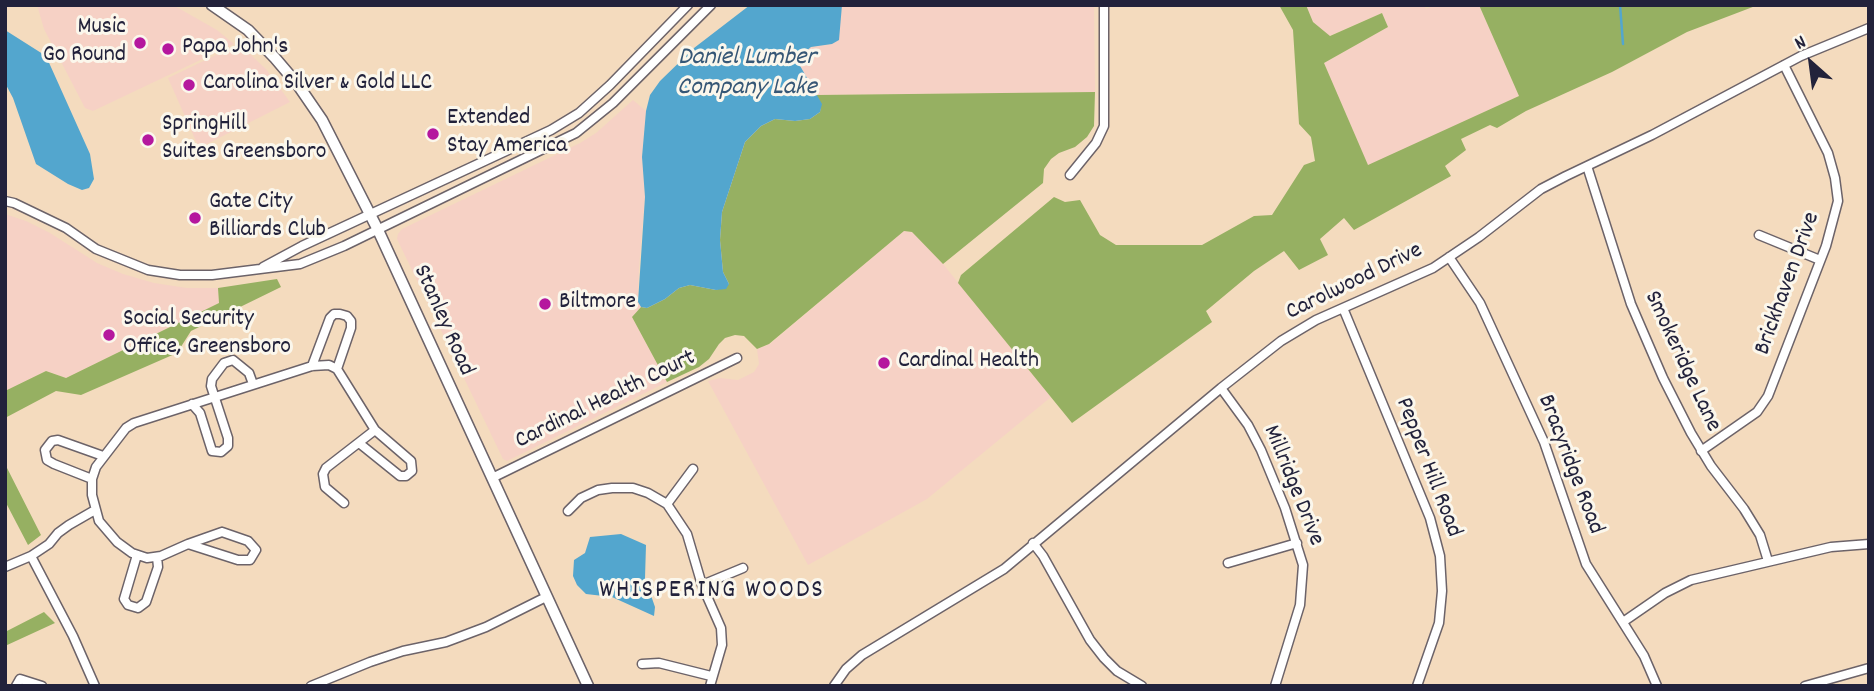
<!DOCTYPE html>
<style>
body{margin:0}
#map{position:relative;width:1874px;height:691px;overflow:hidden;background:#f4dbbe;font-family:Dekko,sans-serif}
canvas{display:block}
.frame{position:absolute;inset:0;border:7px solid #22223b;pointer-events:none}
.north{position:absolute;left:1776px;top:28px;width:70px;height:70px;-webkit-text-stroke:5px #fbf7ec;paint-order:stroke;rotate:332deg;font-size:19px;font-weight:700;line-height:28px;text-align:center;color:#22223b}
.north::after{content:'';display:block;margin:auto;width:24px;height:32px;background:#22223b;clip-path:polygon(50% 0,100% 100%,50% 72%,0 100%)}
</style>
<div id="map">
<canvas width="1874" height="691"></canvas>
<div class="frame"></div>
<div class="north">N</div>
</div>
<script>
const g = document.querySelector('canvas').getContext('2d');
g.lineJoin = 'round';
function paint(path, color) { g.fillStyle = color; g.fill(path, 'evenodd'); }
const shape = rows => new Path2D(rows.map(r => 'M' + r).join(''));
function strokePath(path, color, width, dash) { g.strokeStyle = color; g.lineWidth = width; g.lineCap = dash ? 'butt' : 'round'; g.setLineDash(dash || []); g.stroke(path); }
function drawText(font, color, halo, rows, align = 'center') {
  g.font = font + ' Dekko,sans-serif'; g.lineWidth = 6; g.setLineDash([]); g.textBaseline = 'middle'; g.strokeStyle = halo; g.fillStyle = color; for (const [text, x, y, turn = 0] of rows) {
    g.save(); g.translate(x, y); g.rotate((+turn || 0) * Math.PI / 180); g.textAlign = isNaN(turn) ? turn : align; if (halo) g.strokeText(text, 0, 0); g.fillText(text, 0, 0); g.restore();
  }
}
const built = shape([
 [37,5,173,5,217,30,234,44,93,111,85,108,44,29],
 [842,5,1094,5,1095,92,816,95,799,64,799,57,811,47,832,44,838,40],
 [1306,5,1424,5,1426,9,1435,5,1479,5,1519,96,1368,166,1324,63,1388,27,1382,13,1329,36,1313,22],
 [239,44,266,69,290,102,199,148,168,78],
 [633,100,646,111,642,157,645,197,639,267,638,301,641,307,632,317,667,382,507,461,503,459,397,239,398,234,402,229,580,143,596,133],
 [5,214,26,221,50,233,97,263,123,274,154,283,187,288,218,288,219,303,66,378,46,371,5,391],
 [904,231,912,232,943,264,1051,397,927,499,808,565,708,381,720,378,738,380,754,372,759,364,757,349,770,344]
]);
const forest = shape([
 [1279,5,1306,5,1313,22,1330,36,1382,13,1388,27,1324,63,1368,165,1519,96,1479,5,1758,5,1687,32,1612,72,1526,111,1497,128,1490,125,1461,139,1466,150,1445,166,1451,176,1354,230,1344,218,1320,239,1328,255,1299,270,1284,251,1254,271,1206,311,1212,322,1072,423,958,283,961,275,1054,197,1065,202,1080,200,1100,235,1116,245,1202,245,1254,216,1272,215,1304,165,1315,161,1311,137,1299,124,1293,30],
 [1095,92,1094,126,1087,137,1075,147,1059,153,1051,159,1044,169,1043,183,943,264,912,232,904,231,769,344,757,349,744,336,735,335,725,338,719,344,709,359,699,367,667,382,632,317,641,307,647,308,665,299,679,288,690,285,716,290,729,284,723,272,720,240,722,212,745,142,761,126,775,119,795,121,810,119,820,112,821,104,816,95],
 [277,279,281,287,191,331,177,353,81,395,56,391,5,418,5,391,46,371,66,378,219,303,218,288],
 [5,464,41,535,28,545,5,501],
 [44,612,55,623,5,646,5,632]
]);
const water = shape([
 [750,5,842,5,839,40,832,44,811,47,799,57,799,64,822,104,820,112,810,119,795,121,775,119,761,126,745,142,722,212,720,240,723,272,729,284,726,289,716,290,690,285,679,288,665,299,647,308,641,307,638,302,645,197,642,157,646,111,650,95,660,81,694,48],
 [5,30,46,56,90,154,94,179,89,188,82,190,68,184,36,164,13,98,5,83],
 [621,534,646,545,645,578,655,607,654,616,612,597,586,594,577,585,573,576,574,560,585,553,590,537]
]);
const stream = shape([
 [1620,5,1623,44]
]);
const minor = shape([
 [1587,166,1631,304,1663,378,1691,433,1711,466,1744,509,1760,535,1768,561],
 [1070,175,1096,143,1104,126,1104,5],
 [5,201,14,203,66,228,96,249,148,270,180,275,212,275,300,264,344,246,576,133,613,103,711,5],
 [1759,235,1820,260],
 [1449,257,1480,303,1544,442,1586,564,1644,656,1657,686],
 [263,267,302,246,551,130,579,113,610,85,688,5],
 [1343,308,1430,518,1440,556,1442,591,1439,623,1417,686],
 [312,366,330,318,334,314,340,314,347,316,351,321,351,328,337,369],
 [1221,388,1248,425,1261,450,1285,508,1303,565,1300,605,1275,686],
 [192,404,200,413,212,451,221,452,228,446,228,438,211,386,212,379,224,363,233,360,249,373,253,384],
 [1701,451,1757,412,1768,396,1826,246,1838,201,1835,178,1828,153,1784,65],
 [492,478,737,358],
 [92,479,54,464,47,460,45,450,52,441,58,440,103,456],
 [344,503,325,487,323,474,326,468,375,430],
 [667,504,693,469],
 [568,511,581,498,598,490,612,488,633,488,648,493,667,504,687,534,702,585,721,628,722,645,710,686],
 [222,532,248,541,256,550,250,560,238,560,188,544,222,532],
 [1033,543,1043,556,1090,640,1104,658,1117,671,1142,686],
 [188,544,161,556,147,558,132,553,117,542,99,521,92,495,92,479,96,467,126,428,134,423,312,366,329,365,337,369,375,430,411,461,412,471,406,476,400,476,359,443],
 [137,555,124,599,128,605,138,608,146,602,158,567,157,557],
 [31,556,73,636,95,686],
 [1228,563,1297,543],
 [5,567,31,556,49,544,58,533,69,525,95,510],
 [702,585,743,568],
 [1623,622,1665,593,1691,580,1831,547,1869,544],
 [642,664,659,663,711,676],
 [16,686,20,679,42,686],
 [311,686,370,662,403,651,446,642,486,627,546,597],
 [834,686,846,669,862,655,1004,569,1221,388,1281,341,1316,320,1433,268,1479,237,1541,189,1566,176,1652,135,1801,56,1869,28],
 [1805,686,1869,668]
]);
const tertiary = shape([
 [212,5,248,30,275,58,298,85,322,120,378,230,588,686]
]);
const markers = [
 [140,43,7,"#b5179e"],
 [168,49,7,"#b5179e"],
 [189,85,7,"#b5179e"],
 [433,134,7,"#b5179e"],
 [148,140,7,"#b5179e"],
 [195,218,7,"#b5179e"],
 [545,304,7,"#b5179e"],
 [109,335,7,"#b5179e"],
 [884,363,7,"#b5179e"]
];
const poiNames = [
 ["Music",126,29,"right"],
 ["Go Round",126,57,"right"],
 ["Papa John's",182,49],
 ["Carolina Silver & Gold LLC",203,85],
 ["Extended",447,120],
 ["Stay America",447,148],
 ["SpringHill",162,126],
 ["Suites Greensboro",162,154],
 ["Gate City",209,204],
 ["Billiards Club",209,232],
 ["Biltmore",559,304],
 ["Social Security",123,321],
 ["Office, Greensboro",123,349],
 ["Cardinal Health",898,363]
];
const streetNames = [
 ["Carolwood Drive",1355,283,-26],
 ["Brickhaven Drive",1789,284,-70],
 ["Stanley Road",442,321,66],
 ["Smokeridge Lane",1681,362,65],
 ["Cardinal Health Court",606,401,-26],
 ["Bracyridge Road",1569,465,69],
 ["Pepper Hill Road",1427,468,69],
 ["Millridge Drive",1292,486,68]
];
const waterNames = [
 ["Daniel Lumber",747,59],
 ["Company Lake",747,89]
];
const neighbourhoodNames = [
 ["WHISPERING WOODS",712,592]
];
paint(built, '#f6d1c5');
paint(forest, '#96b062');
paint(water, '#53a6ce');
strokePath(stream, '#53a6ce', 2.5);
strokePath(minor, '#6c6369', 11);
strokePath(tertiary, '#6c6369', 13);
strokePath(minor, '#fff', 8);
strokePath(tertiary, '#fff', 10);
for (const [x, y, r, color] of markers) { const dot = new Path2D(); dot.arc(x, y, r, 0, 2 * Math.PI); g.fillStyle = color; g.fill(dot); strokePath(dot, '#fbf7ec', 2.5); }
drawText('24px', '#22223b', '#fbf7ec', poiNames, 'left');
drawText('24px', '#22223b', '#fbf7ec', streetNames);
drawText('italic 26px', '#365776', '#fbf7ec', waterNames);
g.letterSpacing = '2px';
drawText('26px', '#22223b', '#fbf7ec', neighbourhoodNames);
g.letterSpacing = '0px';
</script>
